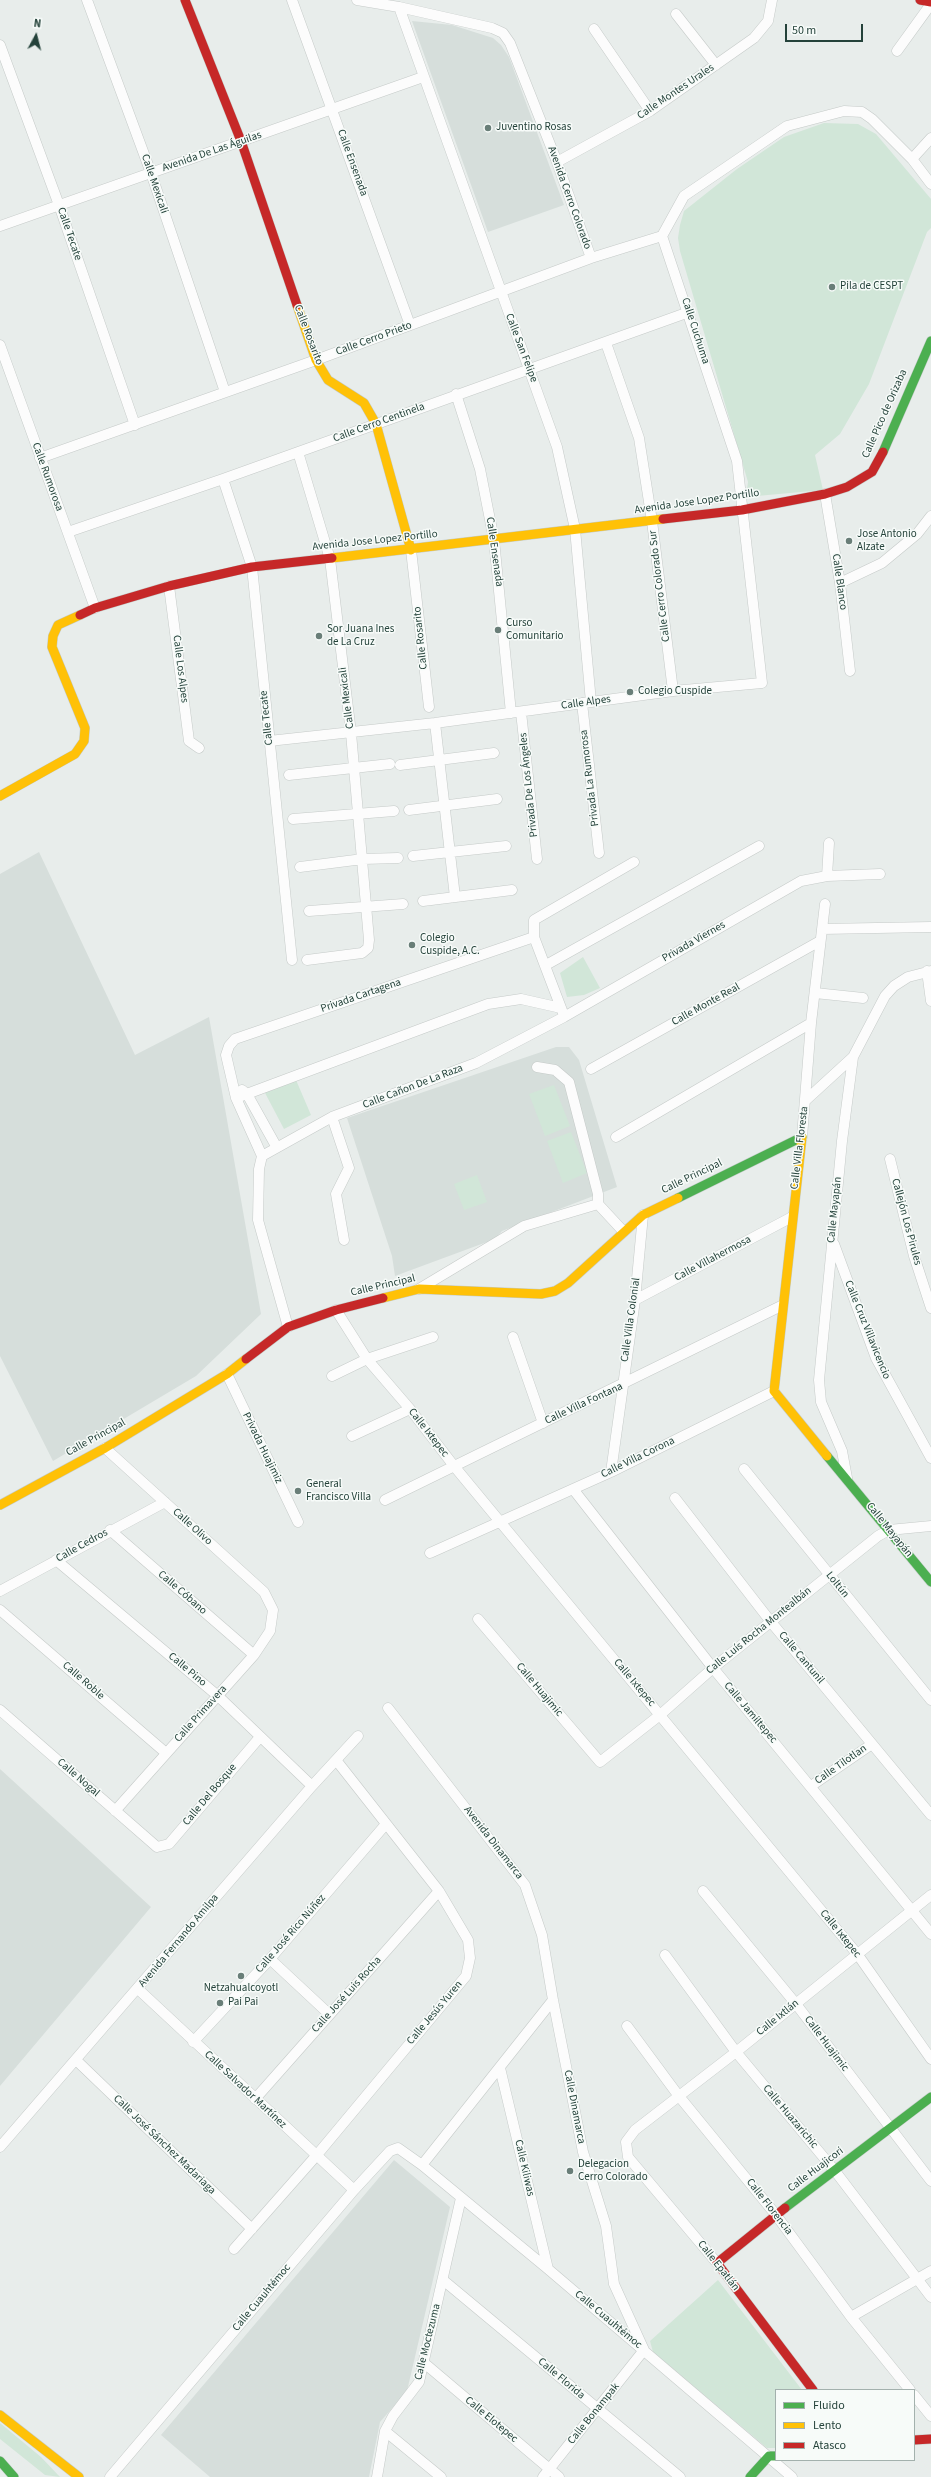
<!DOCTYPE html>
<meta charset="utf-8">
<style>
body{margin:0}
#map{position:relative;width:931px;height:2477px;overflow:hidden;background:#e8edeb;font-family:"Source Sans 3",sans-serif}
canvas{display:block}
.legend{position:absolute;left:775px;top:2389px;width:140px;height:72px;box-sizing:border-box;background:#f7fbf9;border:1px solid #a3b1ad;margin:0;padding:5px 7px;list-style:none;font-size:12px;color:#24423a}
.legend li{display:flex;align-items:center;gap:8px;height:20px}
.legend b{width:20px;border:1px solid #a3b1ad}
.north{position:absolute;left:16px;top:16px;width:40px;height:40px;-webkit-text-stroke:3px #f7fbf9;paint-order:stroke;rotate:7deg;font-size:11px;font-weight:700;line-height:16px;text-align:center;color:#24423a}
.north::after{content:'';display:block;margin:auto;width:14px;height:18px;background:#24423a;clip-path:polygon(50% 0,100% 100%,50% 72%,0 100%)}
.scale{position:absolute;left:785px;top:24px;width:78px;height:18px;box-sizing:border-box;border:2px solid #24423a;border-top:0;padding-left:5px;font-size:12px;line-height:14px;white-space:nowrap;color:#24423a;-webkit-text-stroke:3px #f7fbf9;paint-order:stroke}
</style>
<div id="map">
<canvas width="931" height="2477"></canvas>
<ul class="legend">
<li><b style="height:5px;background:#4caf50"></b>Fluido</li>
<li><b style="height:5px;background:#ffc107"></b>Lento</li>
<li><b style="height:5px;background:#c62828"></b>Atasco</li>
</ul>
<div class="north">N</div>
<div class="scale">50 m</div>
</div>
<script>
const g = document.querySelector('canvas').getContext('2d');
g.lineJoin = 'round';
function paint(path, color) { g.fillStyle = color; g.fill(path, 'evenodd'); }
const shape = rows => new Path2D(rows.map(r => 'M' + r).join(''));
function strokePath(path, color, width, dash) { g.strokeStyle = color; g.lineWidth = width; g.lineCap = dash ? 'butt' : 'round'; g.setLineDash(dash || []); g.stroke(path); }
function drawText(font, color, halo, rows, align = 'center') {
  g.font = font + ' "Source Sans 3",sans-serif'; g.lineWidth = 3; g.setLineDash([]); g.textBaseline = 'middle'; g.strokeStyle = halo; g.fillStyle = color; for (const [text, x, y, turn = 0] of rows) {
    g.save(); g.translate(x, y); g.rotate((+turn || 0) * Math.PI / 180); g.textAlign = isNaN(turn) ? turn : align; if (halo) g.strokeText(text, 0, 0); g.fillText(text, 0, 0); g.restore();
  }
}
const built = shape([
 [412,21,452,25,493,38,501,45,509,57,564,205,488,232],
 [39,852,135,1055,209,1017,261,1314,196,1376,53,1461,0,1356,0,874],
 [556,1047,569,1047,579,1060,617,1187,502,1231,495,1239,395,1276,392,1256,347,1118],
 [0,1769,151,1907,0,2086],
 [394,2160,450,2207,407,2391,380,2422,369,2477,210,2477,161,2435]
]);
const green = shape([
 [824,123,858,124,876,134,931,199,931,228,927,232,869,384,840,434,815,455,823,490,746,497,748,482,680,251,678,238,680,225,684,211,737,169,784,137],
 [583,957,600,988,584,995,567,997,560,973],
 [296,1080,311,1115,284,1129,264,1091],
 [554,1085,570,1126,545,1136,529,1094],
 [571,1132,587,1173,563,1183,547,1141],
 [477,1175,487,1202,464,1210,454,1184],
 [718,2280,802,2390,776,2390,776,2448,767,2448,653,2352,650,2341],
 [0,2423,41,2457,60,2477,45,2475,0,2439]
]);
const street = shape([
 [87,0,151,173,225,392],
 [292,0,410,325],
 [357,0,399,7,492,28,503,33,510,43,557,162,591,258],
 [399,7,557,447,575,529,591,702],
 [676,14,716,65],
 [594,29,650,111],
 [0,45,59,205,135,425],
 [897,51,931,4],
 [912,159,931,138],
 [557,162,650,111,754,38,768,21,772,0],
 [0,226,423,77],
 [606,343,639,438,652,521,673,691],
 [0,345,95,608],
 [456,394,480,469,494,540,511,713],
 [298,452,330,559,351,733,369,940,368,948,362,953,307,960],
 [40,458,316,360,591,258,662,236],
 [223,479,252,567,292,960],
 [825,494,840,583,850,671],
 [68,532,223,479,689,312],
 [411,550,429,707],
 [840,583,882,563,917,534,931,516],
 [169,586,189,741,199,748],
 [582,703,599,853],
 [521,712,537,859],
 [435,723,455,897],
 [269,741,435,723,673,691,762,683,737,461,662,236,684,196,787,126,844,111,862,112,872,119,912,159,931,184],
 [400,765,494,753],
 [289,775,390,764],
 [409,810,497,799],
 [293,819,394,811],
 [413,856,506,846],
 [300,867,363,859,398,858],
 [827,876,829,843],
 [423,901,512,890],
 [309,911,403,904],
 [822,929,931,927],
 [546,965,759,846],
 [927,971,931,1001],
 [815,993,863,998],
 [563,1013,534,937,534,920,634,862],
 [537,1067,555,1070,569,1082,598,1194,598,1204,623,1231],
 [591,1069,820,941],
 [242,1090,247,1094,276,1146],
 [236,1098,488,1004,521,999,561,1008],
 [806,1100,853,1057],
 [332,1117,349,1168,336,1194,344,1240],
 [616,1137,811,1023],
 [802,1137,811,1023,825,904],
 [262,1156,332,1117,476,1063,564,1017,801,881,827,876,880,874],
 [890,1159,914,1256,931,1308],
 [834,1244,876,1358,931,1458],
 [419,1289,524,1226,598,1204],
 [635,1300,792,1217],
 [336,1310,367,1359,410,1409,454,1466,858,1955,931,2059],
 [288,1327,258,1220,259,1169,262,1156,236,1098,226,1055,229,1046,235,1039,534,937],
 [513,1337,543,1423],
 [227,1374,298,1522],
 [332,1376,367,1359,433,1337],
 [352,1436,410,1409],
 [105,1448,264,1592,273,1610,270,1631,254,1655,115,1811],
 [744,1469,931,1700],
 [611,1472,635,1300,643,1215],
 [847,1478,842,1451,821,1402,819,1380,842,1141,853,1057,885,996,894,986,908,977,931,971],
 [573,1489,713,1668,931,1934],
 [675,1498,771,1622,931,1815],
 [385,1500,781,1306],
 [110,1530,254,1655],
 [430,1553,611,1472,774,1391],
 [56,1560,218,1696,312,1786],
 [0,1591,165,1502],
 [0,1610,166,1753],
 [478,1619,600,1762,660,1715,713,1668,878,1536,889,1530,931,1526],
 [388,1708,525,1885,542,1935,553,2000,583,2152,606,2226,614,2284,644,2350,543,2477],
 [0,1710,157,1847,169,1844,260,1737],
 [811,1786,872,1744],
 [703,1891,796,2004,931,2181],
 [665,1955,736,2052,835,2171,931,2297],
 [270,1959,329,2014],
 [138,1989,354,2190],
 [627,2026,678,2095,776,2215,851,2317,910,2390],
 [193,2042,270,1959,386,1824],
 [76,2060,252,2229],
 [500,2068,548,2269],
 [255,2099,439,1891],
 [0,2147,312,1786,358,1736],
 [422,2165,553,2000],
 [234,2249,316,2156,466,1976,470,1958,468,1940,439,1891,336,1760],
 [717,2263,628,2157,626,2142,635,2130,736,2052,931,1895],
 [443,2280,680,2477],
 [851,2317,931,2271],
 [423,2362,559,2477],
 [914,2395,931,2416],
 [385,2431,441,2477],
 [110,2477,354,2190,390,2151,398,2148,422,2165,548,2269,792,2477],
 [377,2477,385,2431,393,2416,419,2382,461,2198]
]);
const fast = shape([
 [883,452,931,341],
 [678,1198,802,1137],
 [827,1456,931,1582],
 [785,2208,931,2097],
 [0,2461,14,2477],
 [750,2477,769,2456,776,2456]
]);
const slow = shape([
 [297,305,316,360,328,380,364,403,376,424,411,550],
 [332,558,663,519],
 [0,796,75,754,84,741,85,728,52,647,53,636,58,625,80,615],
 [802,1137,774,1391,827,1456],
 [383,1298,419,1289,541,1294,555,1291,568,1283,643,1215,678,1198],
 [0,1505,105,1448,227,1374,246,1359],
 [0,2415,79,2477]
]);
const jam = shape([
 [185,0,241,141,297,305],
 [920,0,931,2],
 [663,519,742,510,825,494,847,487,872,472,883,452],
 [80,615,95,608,169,586,252,567,332,558],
 [246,1359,288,1327,336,1310,383,1298],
 [785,2208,717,2263,813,2390],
 [914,2440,931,2439]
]);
const markers = [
 [488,128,4,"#697e78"],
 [832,287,4,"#697e78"],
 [849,541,4,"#697e78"],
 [498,630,4,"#697e78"],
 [319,636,4,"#697e78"],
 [630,692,4,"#697e78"],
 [412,945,4,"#697e78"],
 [298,1491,4,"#697e78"],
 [241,1976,4,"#697e78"],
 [220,2003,4,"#697e78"],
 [570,2171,4,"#697e78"]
];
const streetNames = [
 ["Calle Montes Urales",676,92,-34],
 ["Avenida De Las Águilas",212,152,-19],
 ["Calle Ensenada",352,163,70],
 ["Calle Mexicali",154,184,71],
 ["Avenida Cerro Colorado",569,198,70],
 ["Calle Tecate",69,234,71],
 ["Calle Cuchuma",695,331,72],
 ["Calle Rosarito",308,335,69],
 ["Calle Cerro Prieto",374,339,-20],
 ["Calle San Felipe",521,348,69],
 ["Calle Pico de Orizaba",885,414,-66],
 ["Calle Cerro Centinela",379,423,-20],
 ["Calle Rumorosa",47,477,70],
 ["Avenida Jose Lopez Portillo",697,502,-8],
 ["Avenida Jose Lopez Portillo",375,541,-6],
 ["Calle Ensenada",494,552,82],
 ["Calle Blanco",839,582,82],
 ["Calle Cerro Colorado Sur",660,586,-97],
 ["Calle Rosarito",421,638,-96],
 ["Calle Los Alpes",180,669,83],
 ["Calle Mexicali",347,698,-97],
 ["Calle Alpes",586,703,-8],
 ["Calle Tecate",267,718,-96],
 ["Privada La Rumorosa",590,778,-97],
 ["Privada De Los Ángeles",529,785,-96],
 ["Privada Viernes",694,942,-30],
 ["Privada Cartagena",361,996,-19],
 ["Calle Monte Real",706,1005,-29],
 ["Calle Cañon De La Raza",413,1087,-21],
 ["Calle Villa Floresta",800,1148,-83],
 ["Calle Principal",692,1177,-26],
 ["Calle Mayapán",835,1210,-84],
 ["Callejón Los Pirules",906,1222,75],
 ["Calle Villahermosa",713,1259,-28],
 ["Calle Principal",383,1286,-13],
 ["Calle Villa Colonial",631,1320,-82],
 ["Calle Cruz Villavicencio",867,1330,68],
 ["Calle Villa Fontana",584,1404,-25],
 ["Calle Ixtepec",428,1433,52],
 ["Calle Principal",96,1438,-29],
 ["Privada Huajimiz",262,1448,64],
 ["Calle Villa Corona",638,1458,-26],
 ["Calle Olivo",192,1527,42],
 ["Calle Mayapán",889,1530,51],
 ["Calle Cedros",82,1546,-29],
 ["Loltún",837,1585,51],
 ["Calle Cóbano",182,1593,41],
 ["Calle Luís Rocha Montealbán",759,1631,-39],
 ["Calle Cantunil",801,1658,50],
 ["Calle Pino",187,1670,40],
 ["Calle Roble",83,1681,41],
 ["Calle Ixtepec",634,1683,50],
 ["Calle Huajimic",539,1690,50],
 ["Calle Jamiltepec",750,1713,50],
 ["Calle Primavera",201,1714,-48],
 ["Calle Tilotlan",841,1765,-35],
 ["Calle Nogal",78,1778,41],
 ["Calle Del Bosque",210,1795,-50],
 ["Avenida Dinamarca",493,1843,52],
 ["Calle José Rico Núñez",291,1934,-49],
 ["Calle Ixtepec",840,1934,51],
 ["Avenida Fernando Amilpa",179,1941,-50],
 ["Calle José Luis Rocha",347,1995,-48],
 ["Calle Jesús Yuren",435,2013,-50],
 ["Calle Ixtlán",778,2018,-39],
 ["Calle Huajimic",826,2044,53],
 ["Calle Salvador Martínez",245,2090,43],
 ["Calle Dinamarca",574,2107,79],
 ["Calle Huazarichic",790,2117,50],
 ["Calle José Sánchez Madariaga",164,2145,44],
 ["Calle Kiliwas",524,2168,77],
 ["Calle Huajicori",816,2170,-37],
 ["Calle Florencia",769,2207,52],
 ["Calle Epatlán",718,2266,52],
 ["Calle Cuauhtémoc",262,2298,-50],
 ["Calle Cuauhtémoc",608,2320,40],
 ["Calle Moctezuma",428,2342,-76],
 ["Calle Florida",561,2379,40],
 ["Calle Bonampak",594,2414,-51],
 ["Calle Elotepec",491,2420,40]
];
const poiNames = [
 ["Juventino Rosas",496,128],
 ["Pila de CESPT",840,287],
 ["Jose Antonio",857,535],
 ["Alzate",857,548],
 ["Curso",506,624],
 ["Comunitario",506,637],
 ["Sor Juana Ines",327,630],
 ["de La Cruz",327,643],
 ["Colegio Cuspide",638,692],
 ["Colegio",420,939],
 ["Cuspide, A.C.",420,952],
 ["General",306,1485],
 ["Francisco Villa",306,1498],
 ["Netzahualcoyotl",241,1989,"center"],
 ["Pai Pai",228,2003],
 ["Delegacion",578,2165],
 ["Cerro Colorado",578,2178]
];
paint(built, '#d6dedb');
paint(green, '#d1e6d8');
strokePath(street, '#c5cac8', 11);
strokePath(fast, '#c3cbc8', 10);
strokePath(slow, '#c3cbc8', 10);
strokePath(jam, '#c3cbc8', 10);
strokePath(street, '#fcfcfc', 10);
strokePath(fast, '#4caf50', 9);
strokePath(slow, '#ffc107', 9);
strokePath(jam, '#c62828', 9);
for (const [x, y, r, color] of markers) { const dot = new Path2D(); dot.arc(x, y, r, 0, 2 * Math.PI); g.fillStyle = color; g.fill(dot); strokePath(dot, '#f7fbf9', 1.5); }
drawText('11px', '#24423a', '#f7fbf9', streetNames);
drawText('11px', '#24423a', '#f7fbf9', poiNames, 'left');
</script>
